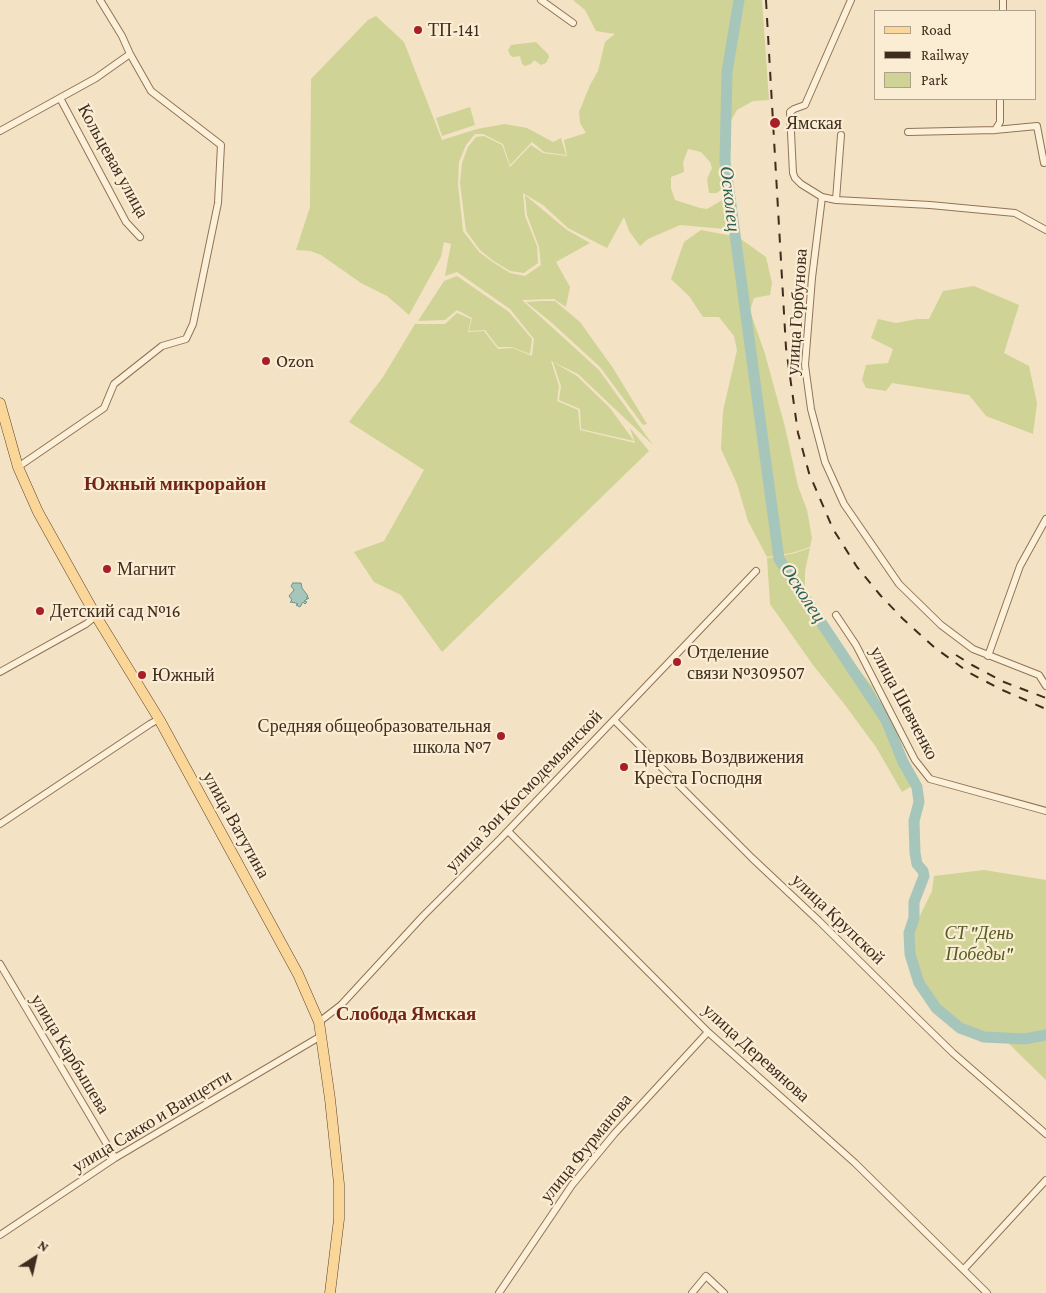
<!DOCTYPE html>
<meta charset="utf-8">
<style>
body{margin:0}
#map{position:relative;width:1046px;height:1293px;overflow:hidden;background:#f3e3c4;font-family:"Crimson Pro",serif}
canvas{display:block}
.legend{position:absolute;left:874px;top:10px;width:162px;height:90px;box-sizing:border-box;background:#faedd4;border:1px solid #afa08b;margin:0;padding:6px 9px;list-style:none;font-size:15px;color:#3f2c1d}
.legend li{display:flex;align-items:center;gap:10px;height:25px}
.legend b{width:25px;border:1px solid #afa08b}
.north{position:absolute;left:10px;top:1233px;width:50px;height:50px;-webkit-text-stroke:4px #faedd4;paint-order:stroke;rotate:35deg;font-size:14px;font-weight:700;line-height:20px;text-align:center;color:#3f2c1d}
.north::after{content:'';display:block;margin:auto;width:18px;height:22px;background:#3f2c1d;clip-path:polygon(50% 0,100% 100%,50% 72%,0 100%)}
</style>
<div id="map">
<canvas width="1046" height="1293"></canvas>
<ul class="legend">
<li><b style="height:6px;background:#fad798"></b>Road</li>
<li><b style="height:6px;background:#3f2c1d"></b>Railway</li>
<li><b style="height:14px;background:#cfd396"></b>Park</li>
</ul>
<div class="north">N</div>
</div>
<script>
const g = document.querySelector('canvas').getContext('2d');
g.lineJoin = 'round';
function paint(path, color) { g.fillStyle = color; g.fill(path, 'evenodd'); }
const shape = rows => new Path2D(rows.map(r => 'M' + r).join(''));
function strokePath(path, color, width, dash) { g.strokeStyle = color; g.lineWidth = width; g.lineCap = dash ? 'butt' : 'round'; g.setLineDash(dash || []); g.stroke(path); }
function drawText(font, color, halo, rows, align = 'center') {
  g.font = font + ' "Crimson Pro",serif'; g.lineWidth = 4.5; g.setLineDash([]); g.textBaseline = 'middle'; g.strokeStyle = halo; g.fillStyle = color; for (const [text, x, y, turn = 0] of rows) {
    g.save(); g.translate(x, y); g.rotate((+turn || 0) * Math.PI / 180); g.textAlign = isNaN(turn) ? turn : align; if (halo) g.strokeText(text, 0, 0); g.fillText(text, 0, 0); g.restore();
  }
}
const green = shape([
 [573,0,762,0,769,100,753,101,737,110,730,122,731,148,727,157,730,171,726,174,723,188,717,193,709,193,707,179,712,168,710,162,701,152,688,149,683,163,684,172,671,177,671,188,675,200,700,208,707,209,726,198,734,212,736,230,680,225,648,239,640,246,629,231,624,217,607,248,568,228,543,205,523,193,525,216,537,246,538,263,524,273,510,271,492,260,480,250,466,231,460,183,462,163,468,147,476,137,484,136,502,145,510,167,531,145,543,153,567,156,564,140,586,133,580,123,579,112,590,85,598,71,605,42,615,34,596,31,585,10],
 [376,16,404,42,442,140,477,129,505,124,527,128,553,142,561,138,566,155,544,152,532,142,510,165,503,144,483,134,475,134,466,145,459,162,458,185,463,231,479,252,491,261,510,273,525,276,541,265,539,247,527,215,525,195,567,230,590,243,556,262,570,287,566,307,554,299,522,300,599,370,653,445,578,374,551,361,559,386,557,401,578,410,580,430,635,443,630,428,649,451,442,652,401,595,374,582,354,552,384,541,424,470,349,422,383,377,415,324,445,324,457,313,471,319,468,332,484,331,498,349,513,348,532,356,534,339,510,309,457,272,445,276,451,244,444,242,441,257,409,315,387,296,361,283,321,255,310,251,296,250,310,207,311,79,368,20],
 [536,42,548,54,549,57,546,63,541,65,534,60,531,64,525,66,522,64,520,56,513,57,510,55,508,50,511,45],
 [470,107,475,125,442,136,436,118],
 [701,230,738,237,766,257,772,283,770,295,754,298,750,311,765,354,785,427,798,486,807,510,812,538,810,547,792,553,767,557,748,521,737,484,721,449,723,411,737,350,734,336,719,317,703,317,689,296,671,279,684,242],
 [457,276,509,312,532,339,530,354,512,347,498,347,485,330,469,331,472,318,457,310,445,320,418,321,444,281],
 [974,286,1019,305,1004,353,1029,366,1037,403,1033,434,986,416,969,395,892,383,886,391,866,388,862,380,866,365,888,363,893,349,871,338,878,319,896,323,917,319,929,319,943,291],
 [541,301,555,301,580,322,613,368,647,424,643,425,600,367,552,323,526,302],
 [553,362,577,376,610,408,634,441,581,429,580,409,559,400,561,386],
 [810,548,805,571,805,586,807,596,812,607,843,650,873,687,887,721,900,745,917,783,902,792,876,747,845,705,813,665,770,604,767,558,792,554],
 [984,870,1046,880,1046,1034,1024,1037,985,1035,961,1027,942,1010,931,998,918,974,913,953,911,934,932,891,934,876],
 [1046,1037,1046,1080,1005,1040,1025,1041]
]);
const water = shape([
 [293,583,301,583,302,588,308,596,306,598,309,598,304,601,307,602,305,604,303,602,300,607,296,605,298,604,296,603,290,602,292,600,289,596,294,590,291,586,293,583]
]);
const river = shape([
 [739,0,727,72,725,161,779,559,886,720,903,762,917,787,919,802,914,821,915,853,917,864,923,871,924,876,914,902,914,918,909,933,910,954,919,983,936,1008,960,1028,971,1032,984,1037,1005,1038,1024,1039,1046,1035]
]);
const street = shape([
 [541,0,573,23],
 [851,0,805,105,794,109,790,112,793,173,795,178,801,184,822,197,836,200,930,205,1015,213,1046,230],
 [1003,11,1003,0],
 [60,98,126,222,140,237],
 [995,130,1000,122,1000,99],
 [0,131,96,78,130,54],
 [908,132,995,130,1037,126,1044,163],
 [822,197,812,278,805,365,811,409,825,462,844,504,899,584,941,625,973,649,1039,675,1046,686],
 [836,200,841,135],
 [18,467,104,408,114,384,162,346,186,339,193,324,218,203,221,145,151,91,130,54,122,36,100,0],
 [836,615,856,645,915,760,930,779,1046,811],
 [988,656,1020,566,1046,519],
 [0,672,86,624,96,616],
 [614,720,752,858,819,921,915,1016,953,1053,1046,1134],
 [0,824,150,724,159,719],
 [508,831,708,1032,855,1163,987,1293],
 [0,964,115,1158],
 [319,1022,341,1005,423,916,501,838,756,571],
 [0,1235,115,1158,321,1036],
 [964,1269,1046,1180],
 [499,1293,572,1185,615,1133,708,1032],
 [692,1293,706,1276,724,1293]
]);
const primary = shape([
 [0,403,18,467,38,512,96,616,159,719,298,974,319,1022,330,1099,339,1184,339,1219,330,1293]
]);
const rail = shape([
 [766,0,786,348,798,433,809,473,833,529,857,567,881,596,903,619,934,647,968,672,1000,689,1046,709],
 [956,655,972,665,1004,682,1046,698]
]);
const markers = [
 [418,30,5,"#a81f27"],
 [775,123,6,"#a81f27"],
 [266,361,5,"#a81f27"],
 [107,569,5,"#a81f27"],
 [40,611,5,"#a81f27"],
 [677,662,5,"#a81f27"],
 [142,675,5,"#a81f27"],
 [501,736,5,"#a81f27"],
 [624,767,5,"#a81f27"]
];
const poiNames = [
 ["ТП-141",428,30],
 ["Ямская",786,123],
 ["Ozon",276,361],
 ["Магнит",117,569],
 ["Детский сад №16",50,611],
 ["Отделение",687,652],
 ["связи №309507",687,673],
 ["Южный",152,675],
 ["Средняя общеобразовательная",491,726,"right"],
 ["школа №7",491,747,"right"],
 ["Церковь Воздвижения",634,757],
 ["Креста Господня",634,778]
];
const streetNames = [
 ["Кольцевая улица",113,161,61],
 ["улица Горбунова",797,312,-86],
 ["улица Шевченко",904,703,62],
 ["улица Зои Космодемьянской",524,791,-46],
 ["улица Ватутина",236,825,61],
 ["улица Крупской",838,919,44],
 ["улица Деревянова",756,1053,42],
 ["улица Карбышева",70,1054,59],
 ["улица Сакко и Ванцетти",152,1121,-31],
 ["улица Фурманова",586,1148,-51]
];
const parkNames = [
 ["СТ \"День",979,933],
 ["Победы\"",979,954]
];
const waterNames = [
 ["Осколец",730,199,83],
 ["Осколец",803,593,57]
];
const neighbourhoodNames = [
 ["Южный микрорайон",175,484],
 ["Слобода Ямская",406,1014]
];
paint(green, '#cfd396');
paint(water, '#a6c6bb');
strokePath(water, '#6b9689', 1);
strokePath(river, '#a6c6bb', 11);
strokePath(street, '#917357', 8);
strokePath(primary, '#5e412c', 11);
strokePath(street, '#fdf0d8', 6);
strokePath(primary, '#fad798', 10);
strokePath(rail, '#3f2c1d', 2, [9, 9]);
for (const [x, y, r, color] of markers) { const dot = new Path2D(); dot.arc(x, y, r, 0, 2 * Math.PI); g.fillStyle = color; g.fill(dot); strokePath(dot, '#faedd4', 2); }
drawText('18px', '#3f2c1d', '#faedd4', poiNames, 'left');
drawText('18px', '#3f2c1d', '#faedd4', streetNames);
drawText('italic 18px', '#525e21', '#faedd4', parkNames);
drawText('italic 19px', '#2b615a', '#faedd4', waterNames);
drawText('bold 19px', '#712517', '#faedd4', neighbourhoodNames);
</script>
